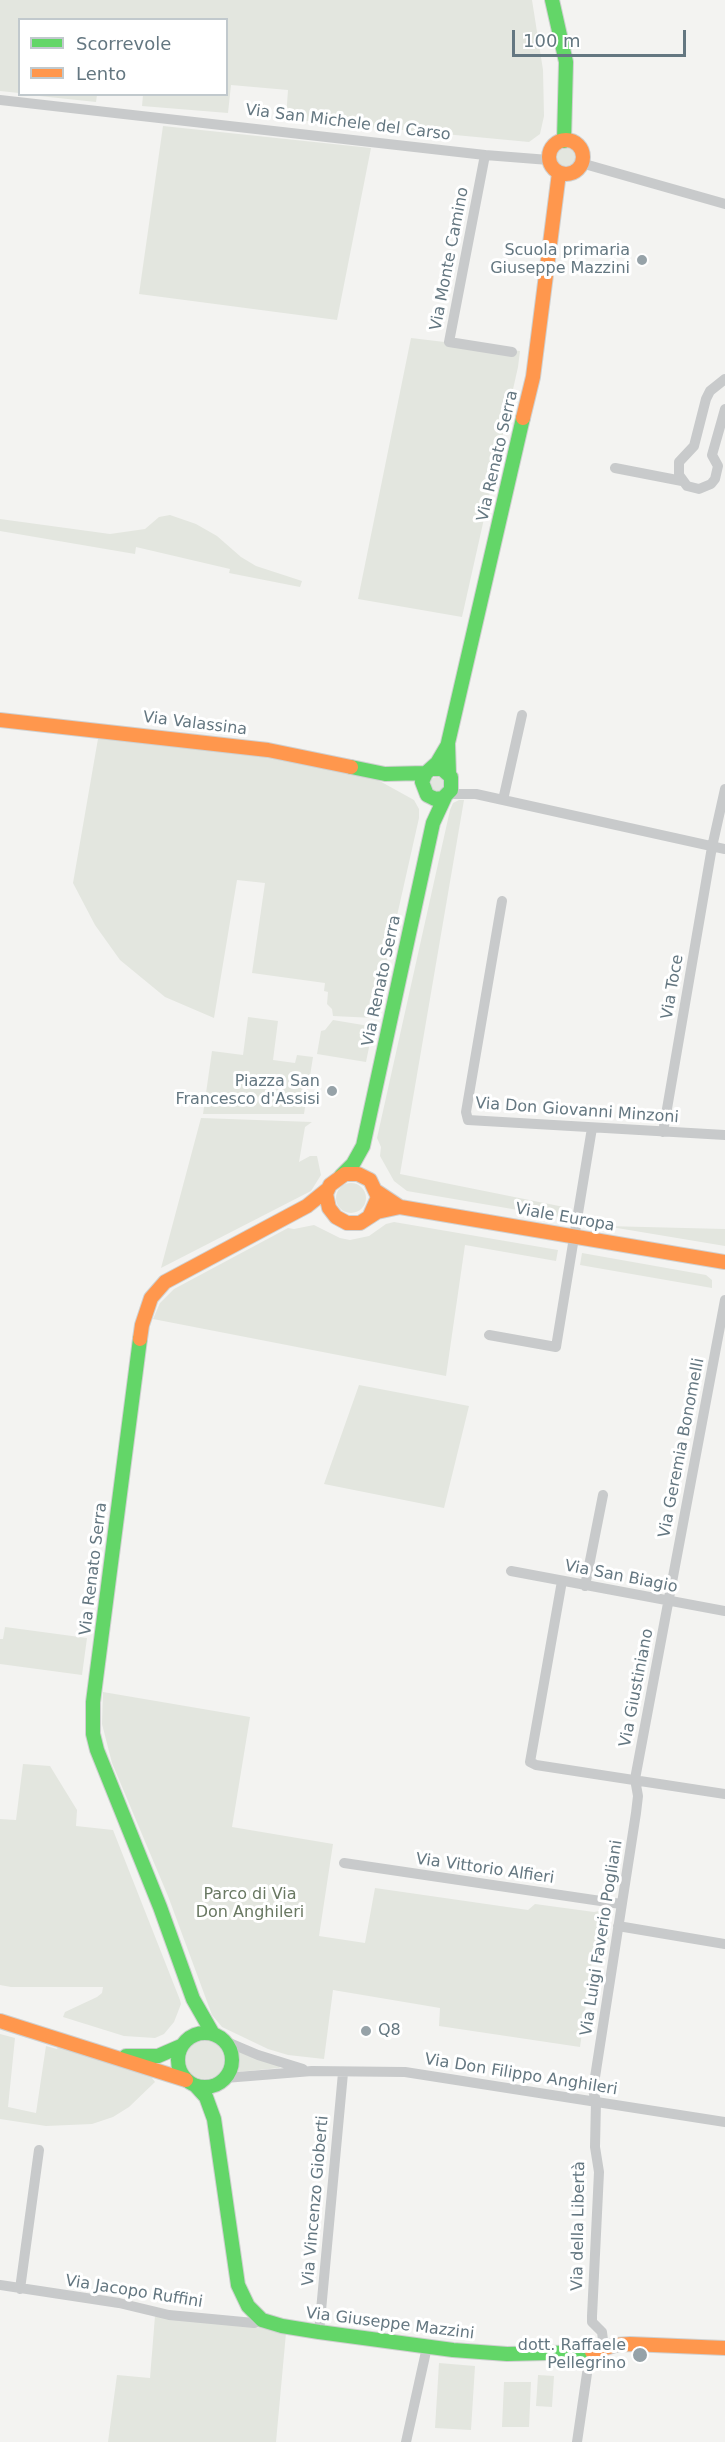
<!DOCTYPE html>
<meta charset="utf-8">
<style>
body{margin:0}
#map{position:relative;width:725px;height:2442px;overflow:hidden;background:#f3f3f1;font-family:"DejaVu Sans",sans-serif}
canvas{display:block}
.legend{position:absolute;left:18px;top:18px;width:210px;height:78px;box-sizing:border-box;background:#fff;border:2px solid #c1c9cd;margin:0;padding:8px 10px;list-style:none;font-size:18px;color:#647781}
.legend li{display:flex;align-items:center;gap:12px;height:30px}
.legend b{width:30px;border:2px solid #c1c9cd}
.scale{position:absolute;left:512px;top:30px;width:174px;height:27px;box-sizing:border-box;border:3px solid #647781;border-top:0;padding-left:8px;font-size:18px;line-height:21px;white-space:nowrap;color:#647781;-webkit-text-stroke:4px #fff;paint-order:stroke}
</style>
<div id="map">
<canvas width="725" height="2442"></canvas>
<ul class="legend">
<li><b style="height:8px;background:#63d668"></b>Scorrevole</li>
<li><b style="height:8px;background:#ff974d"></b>Lento</li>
</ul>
<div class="scale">100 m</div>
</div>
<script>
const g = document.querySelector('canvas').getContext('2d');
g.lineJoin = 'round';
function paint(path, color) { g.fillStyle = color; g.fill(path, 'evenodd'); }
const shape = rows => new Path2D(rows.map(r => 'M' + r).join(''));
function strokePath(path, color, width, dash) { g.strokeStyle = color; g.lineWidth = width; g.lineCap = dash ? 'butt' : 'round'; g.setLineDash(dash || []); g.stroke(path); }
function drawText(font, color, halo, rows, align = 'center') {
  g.font = font + ' "DejaVu Sans",sans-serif'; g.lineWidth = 6; g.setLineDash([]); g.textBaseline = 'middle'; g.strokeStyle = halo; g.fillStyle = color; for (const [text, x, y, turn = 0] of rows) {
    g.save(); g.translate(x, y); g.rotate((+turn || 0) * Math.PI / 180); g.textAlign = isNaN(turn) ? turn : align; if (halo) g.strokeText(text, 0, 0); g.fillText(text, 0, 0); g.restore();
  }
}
const green = shape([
 [0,0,532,0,543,70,544,116,540,134,529,142,286,119,288,90,231,85,228,113,142,106,143,95,226,94,226,20,20,20,19,93,0,91],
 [30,95,97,94,97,95,96,102],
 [163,126,371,148,337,320,139,294],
 '556 158a10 10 0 1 1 20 0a10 10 0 1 1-20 0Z',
 [411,338,520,351,518,367,462,617,358,599],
 [170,515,196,524,217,536,241,557,256,566,302,581,300,587,229,573,230,569,136,547,135,554,0,531,0,519,110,534,145,529,159,517],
 [99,733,255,752,376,779,414,800,419,809,419,818,374,1018,333,1016,332,1009,327,1004,328,992,324,991,325,983,252,973,265,883,237,880,214,1018,165,997,120,960,95,925,73,883],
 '430 784a7 7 0 1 1 14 0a7 7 0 1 1-14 0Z',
 [459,800,464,800,400,1174,569,1208,564,1216,559,1217,407,1191,394,1181,380,1156,381,1147,377,1138,450,810,453,803],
 [248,1017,278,1021,273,1060,295,1063,297,1055,313,1057,304,1114,203,1114,212,1051,243,1055],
 [333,1020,369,1026,373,1028,366,1062,317,1054,321,1031,325,1030],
 [201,1118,312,1122,305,1127,299,1162,310,1156,317,1156,321,1175,311,1191,161,1268],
 '336 1198a15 15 0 1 1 30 0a15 15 0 1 1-30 0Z',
 [394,1222,558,1250,556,1261,465,1245,446,1376,153,1319,160,1303,174,1289,288,1228,294,1229,314,1225,340,1238,350,1240,369,1236,386,1224],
 [605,1226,725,1229,725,1246],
 [582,1253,706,1275,712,1280,712,1288,580,1265],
 [359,1385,469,1406,444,1508,324,1484],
 [5,1627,87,1638,82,1675,0,1664,0,1639,3,1639],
 [103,1692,250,1717,232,1827,333,1844,319,1936,365,1943,375,1888,528,1910,535,1904,594,1912,605,1910,612,1914,607,1950,592,1961,580,2047,439,2026,440,2008,333,1990,324,2059,288,2055,268,2049,222,2027,212,2015,168,1896,112,1763,102,1724],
 [23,1764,50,1766,77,1810,76,1826,113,1830,180,2000,181,2004,174,2022,164,2034,155,2038,124,2036,63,2017,65,2012,97,1997,102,1993,103,1987,11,1987,0,1985,0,1819,16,1820],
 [0,2034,15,2038,8,2107,36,2113,46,2046,57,2049,59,2045,150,2075,155,2082,129,2107,113,2117,92,2124,46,2126,0,2119],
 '186 2060a19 19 0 1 1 38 0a19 19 0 1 1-38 0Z',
 [235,2050,279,2066,280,2068,237,2072],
 [155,2316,256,2327,286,2333,276,2442,108,2442,117,2375,150,2378],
 [439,2363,475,2366,471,2430,435,2428],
 [538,2375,554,2376,552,2407,536,2406],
 [504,2382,531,2382,529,2427,502,2427]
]);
const street = shape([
 [0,100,485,155,549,160],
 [485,155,449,342,512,352],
 [581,163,725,204],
 [725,379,710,391,706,399,694,446,679,462,679,475,687,486,699,489,711,484,715,479,718,466,712,455,725,409],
 [615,468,682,481],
 [449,794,476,794,725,849],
 [503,800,522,715],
 [502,901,466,1112,468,1120,725,1135],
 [663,1132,712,847,725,789],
 [489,1335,556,1347,592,1128],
 [511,1571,725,1611],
 [562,1581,530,1762,536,1765,725,1794],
 [585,1586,603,1495],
 [344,1863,621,1904],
 [618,1926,725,1944],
 [225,2041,258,2055,303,2069],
 [225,2078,312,2071,405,2072,725,2122],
 [0,2285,119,2303,169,2315,254,2323,262,2320],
 [20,2289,39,2150],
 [319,2332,343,2073],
 [604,2348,602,2332,592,2322,592,2316,599,2172,595,2147,596,2101,593,2090,636,1813,638,1796,635,1779,725,1300],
 [406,2442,427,2347],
 [577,2442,590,2353]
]);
const fast = shape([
 [552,0,566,62,564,141],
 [351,767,385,774,426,773],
 [432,769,442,769,451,777,451,790,443,798,435,799,427,795,422,782,426,773,437,763,447,746],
 [449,774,448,743,523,418],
 [341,1176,353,1164,363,1146,433,823,445,797],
 [140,1339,93,1702,93,1734,97,1750,160,1907,193,1999,213,2034],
 '178 2060a27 27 0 1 1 54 0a27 27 0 1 1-54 0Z',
 [126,2056,158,2056,181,2046],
 [196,2086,206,2097,214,2119,238,2285,248,2306,262,2320,282,2326,319,2332,453,2350,507,2354,592,2352]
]);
const slow = shape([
 '549 157a17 17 0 1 1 34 0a17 17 0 1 1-34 0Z',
 [523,418,533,377,559,173],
 [0,720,268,750,351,767],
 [376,1191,400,1207,725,1262],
 [370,1215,378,1197,370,1180,358,1174,345,1174,330,1185,326,1194,329,1208,336,1217,347,1223,360,1223,377,1212,400,1207],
 [140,1339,142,1325,151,1298,165,1282,307,1206,328,1189],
 [0,2021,186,2080],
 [592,2352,615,2345,630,2344,725,2348]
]);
const markers = [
 [642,260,6,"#96a2a8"],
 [332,1091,6,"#96a2a8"],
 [366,2031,6,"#96a2a8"],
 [640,2355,8,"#96a2a8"]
];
const streetNames = [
 ["Via San Michele del Carso",348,123,7],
 ["Via Monte Camino",450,259,-79],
 ["Via Renato Serra",498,456,-77],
 ["Via Valassina",195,724,7],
 ["Via Renato Serra",382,981,-78],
 ["Via Toce",673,987,-80],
 ["Via Don Giovanni Minzoni",577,1111,4],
 ["Viale Europa",565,1218,10],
 ["Via Geremia Bonomelli",682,1448,-79],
 ["Via Renato Serra",94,1569,-83],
 ["Via San Biagio",621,1577,11],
 ["Via Giustiniano",637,1688,-79],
 ["Via Vittorio Alfieri",485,1869,8],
 ["Via Luigi Faverio Pogliani",602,1938,-81],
 ["Via Don Filippo Anghileri",521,2075,9],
 ["Via Vincenzo Gioberti",316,2201,-85],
 ["Via della Libertà",579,2226,-89],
 ["Via Jacopo Ruffini",134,2292,9],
 ["Via Giuseppe Mazzini",390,2324,7]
];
const poiNames = [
 ["Scuola primaria",630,251],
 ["Giuseppe Mazzini",630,269],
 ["Piazza San",320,1082],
 ["Francesco d'Assisi",320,1100],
 ["Q8",378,2031,"left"],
 ["dott. Raffaele",626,2346],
 ["Pellegrino",626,2364]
];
const parkNames = [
 ["Parco di Via",250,1895],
 ["Don Anghileri",250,1913]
];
paint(green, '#e3e6df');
strokePath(fast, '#cfd0d0', 16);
strokePath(slow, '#cfd0d0', 16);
strokePath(street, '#c8cacb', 10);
strokePath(fast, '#63d668', 14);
strokePath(slow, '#ff974d', 14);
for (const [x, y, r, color] of markers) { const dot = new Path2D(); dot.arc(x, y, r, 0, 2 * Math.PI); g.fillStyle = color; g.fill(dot); strokePath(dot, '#fff', 2); }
drawText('16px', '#647781', '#fff', streetNames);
drawText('16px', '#647781', '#fff', poiNames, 'right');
drawText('16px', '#697862', '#fff', parkNames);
</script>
